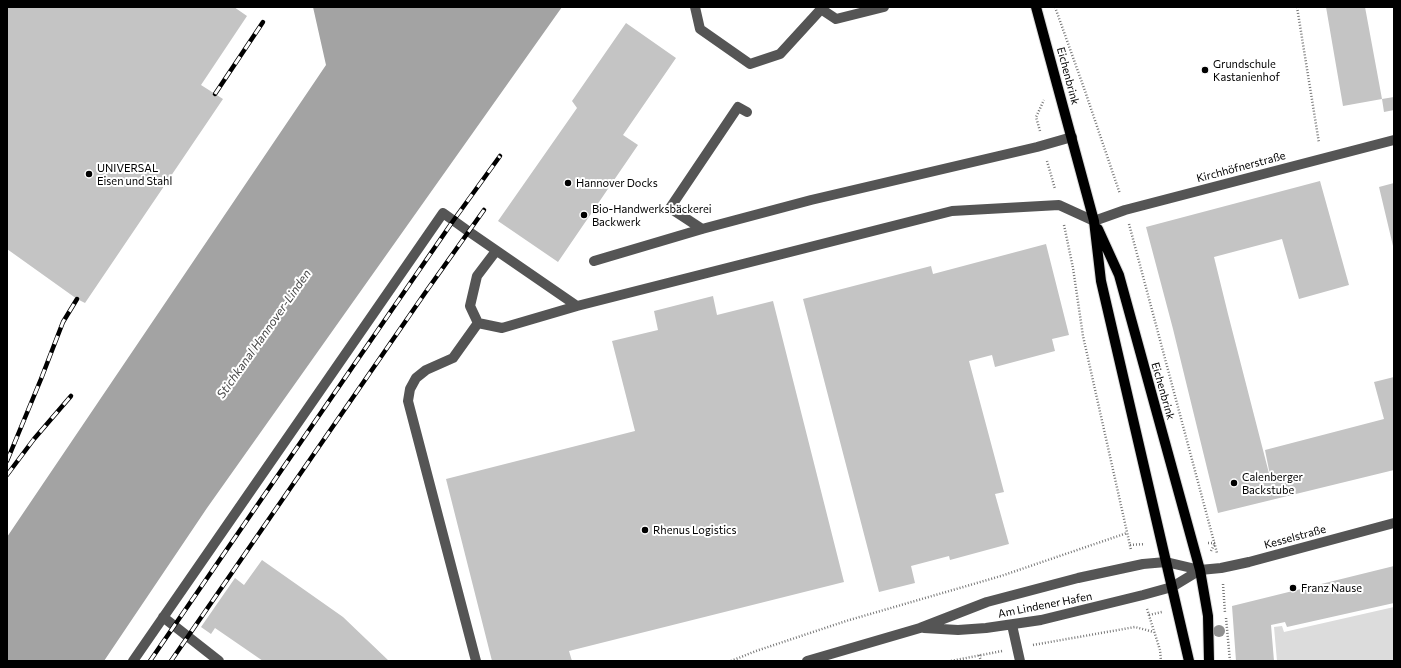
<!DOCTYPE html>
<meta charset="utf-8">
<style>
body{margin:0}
#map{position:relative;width:1401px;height:668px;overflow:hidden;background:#fff;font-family:Commissioner,sans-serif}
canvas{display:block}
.frame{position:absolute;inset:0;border:8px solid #000;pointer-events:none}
</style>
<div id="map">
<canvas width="1401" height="668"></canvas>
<div class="frame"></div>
</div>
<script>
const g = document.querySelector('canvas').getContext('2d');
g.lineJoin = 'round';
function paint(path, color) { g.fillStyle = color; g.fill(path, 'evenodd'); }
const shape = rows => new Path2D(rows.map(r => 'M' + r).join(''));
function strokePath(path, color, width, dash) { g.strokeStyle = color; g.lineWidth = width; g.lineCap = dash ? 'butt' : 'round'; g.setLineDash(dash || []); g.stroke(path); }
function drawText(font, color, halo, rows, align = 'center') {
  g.font = font + ' Commissioner,sans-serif'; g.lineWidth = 4; g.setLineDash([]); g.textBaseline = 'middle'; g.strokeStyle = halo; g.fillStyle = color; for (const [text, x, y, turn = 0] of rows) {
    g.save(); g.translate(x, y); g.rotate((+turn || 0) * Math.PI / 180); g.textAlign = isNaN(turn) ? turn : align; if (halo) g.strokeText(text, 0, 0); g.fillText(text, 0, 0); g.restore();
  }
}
const green = shape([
 [1394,607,1394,661,1277,661,1274,627,1282,626,1284,632]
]);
const water = shape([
 [313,7,562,7,207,508,104,661,7,661,7,537,326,65]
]);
const building = shape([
 [7,7,234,7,247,16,201,85,223,99,85,303,77,299,7,249],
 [1326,7,1365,7,1382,99,1394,97,1394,110,1384,112,1382,99,1343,106],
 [626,23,676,58,623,135,638,145,558,262,498,221,577,108,572,101],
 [1320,181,1349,285,1299,299,1282,239,1214,257,1228,314,1272,485,1265,450,1384,419,1374,382,1394,377,1394,470,1218,513,1173,329,1146,227],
 [1394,183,1394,246,1393,246,1379,187],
 [1046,244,1069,335,1052,339,1055,351,995,367,992,355,969,361,1004,492,995,494,1009,544,950,560,949,556,911,566,915,583,879,592,803,299,931,266,933,274],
 [713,296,717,315,773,301,844,582,569,651,572,661,492,661,446,479,635,431,612,341,658,330,654,311],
 [262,560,343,617,389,661,263,661,215,628,211,634,201,627,235,578,244,585],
 [1394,566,1394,603,1287,627,1285,622,1271,625,1274,661,1236,661,1232,606]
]);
const path = shape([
 [1055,7,1085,91,1120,194],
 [1297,7,1319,143],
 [1040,131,1036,117,1044,100],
 [1047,161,1055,189],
 [1129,224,1217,553],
 [1064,225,1073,268,1083,336,1131,550],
 [1208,543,1215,543,1211,551],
 [1130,545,1145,544],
 [1223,584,1225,613],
 [1147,609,1160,650,1161,661],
 [1149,615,1162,612],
 [1226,618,1230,661],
 [1033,645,1135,627,1154,632],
 [979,655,981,661],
 [731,661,756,651,846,621,1001,576,1127,533],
 [951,661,1002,651]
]);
const minor = shape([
 [695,7,700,29,750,64,780,54,823,7],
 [821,9,836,19,884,7],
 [702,229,670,208,738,107,747,112],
 [496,251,477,276,470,306,478,323,502,328,577,306,952,211,1059,205,1094,221,1125,210,1394,140],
 [594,261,702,229,811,200,1037,147,1072,137],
 [163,617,219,661],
 [1012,625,1020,661],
 [924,628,958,630,986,628,1041,620,1143,595,1172,587,1200,570],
 [133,661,443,213,468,231,577,306],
 [476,661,408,401,410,389,416,378,426,370,453,358,478,323],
 [807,661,920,628,987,602,1078,578,1143,564,1166,562,1200,570,1221,568,1249,562,1394,523]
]);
const major = shape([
 [1036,7,1094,221,1101,281,1189,661],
 [1098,229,1119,275,1200,570,1208,616,1209,661]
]);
const rail = shape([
 [215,94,263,22],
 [7,461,41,379,63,322,77,299],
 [7,475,34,439,71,396],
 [150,661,453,221,500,156],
 [171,661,425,293,484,210]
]);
const trees = [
 [1219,631]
];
const markers = [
 [1205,70,4,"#000"],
 [89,174,4,"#000"],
 [568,183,4,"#000"],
 [584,215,4,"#000"],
 [1234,483,4,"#000"],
 [645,530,4,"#000"],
 [1293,588,4,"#000"]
];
const poiNames = [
 ["Grundschule",1213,64],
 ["Kastanienhof",1213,77],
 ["UNIVERSAL",97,168],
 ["Eisen und Stahl",97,181],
 ["Hannover Docks",576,183],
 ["Bio-Handwerksbäckerei",592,209],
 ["Backwerk",592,222],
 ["Calenberger",1242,477],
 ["Backstube",1242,490],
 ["Rhenus Logistics",653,530],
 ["Franz Nause",1301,588]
];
const streetNames = [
 ["Eichenbrink",1068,76,75],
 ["Kirchhöfnerstraße",1241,167,-15],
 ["Eichenbrink",1163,391,74],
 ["Kesselstraße",1295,537,-15],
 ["Am Lindener Hafen",1045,605,-11]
];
const waterNames = [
 ["Stichkanal Hannover-Linden",264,334,-55]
];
paint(green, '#dcdcdc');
paint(water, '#a3a3a3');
paint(building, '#c4c4c4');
strokePath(major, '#dbdbdb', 12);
strokePath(path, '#777', 2.5, [1, 2]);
strokePath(minor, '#555', 10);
strokePath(major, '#000', 10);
strokePath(rail, '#000', 4.5);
strokePath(rail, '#fff', 3, [9]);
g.fillStyle = '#8f8f8f';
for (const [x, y] of trees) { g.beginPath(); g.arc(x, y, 6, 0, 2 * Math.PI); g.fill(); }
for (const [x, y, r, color] of markers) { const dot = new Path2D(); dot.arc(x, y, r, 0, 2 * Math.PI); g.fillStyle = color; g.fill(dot); strokePath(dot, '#fff', 1.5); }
drawText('11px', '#000', '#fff', poiNames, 'left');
drawText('11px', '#000', '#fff', streetNames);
drawText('italic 12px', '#444', '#fff', waterNames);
</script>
